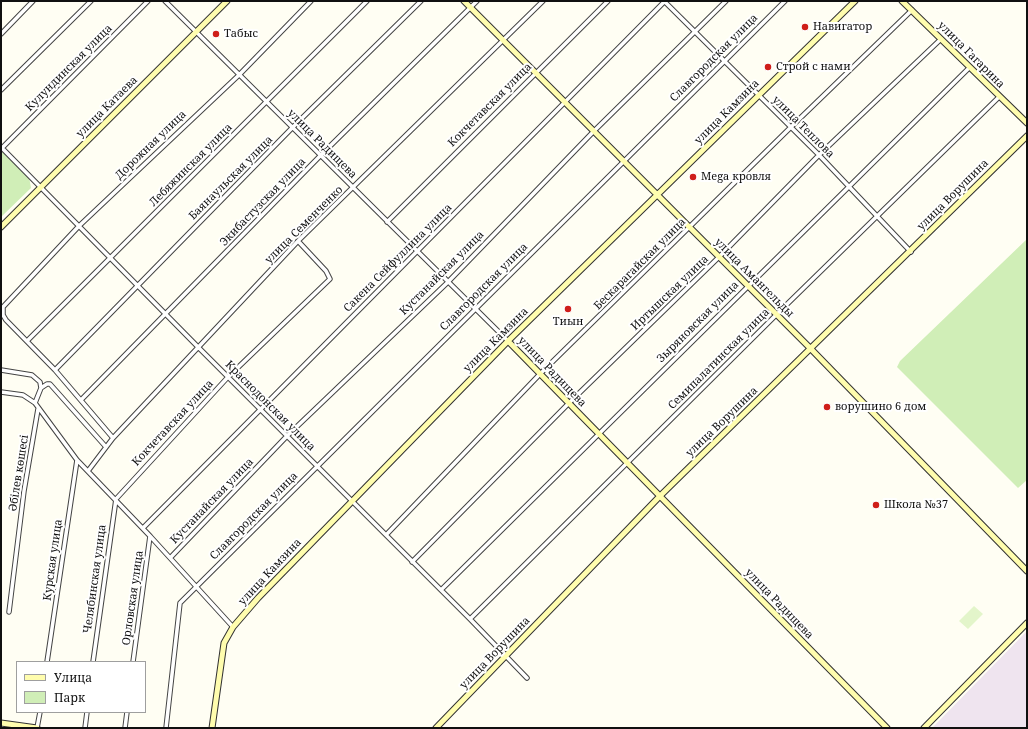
<!DOCTYPE html>
<meta charset="utf-8">
<style>
body{margin:0}
#map{position:relative;width:1028px;height:729px;overflow:hidden;background:#fffef3;font-family:"Noto Serif",serif}
canvas{display:block}
.frame{position:absolute;inset:0;border:2px solid #101010;pointer-events:none}
.legend{position:absolute;left:16px;top:661px;width:130px;height:52px;box-sizing:border-box;background:#fff;border:1px solid #9f9f9f;margin:0;padding:5px 7px;list-style:none;font-size:12px;color:#101010}
.legend li{display:flex;align-items:center;gap:8px;height:20px}
.legend b{width:20px;border:1px solid #9f9f9f}
</style>
<div id="map">
<canvas width="1028" height="729"></canvas>
<div class="frame"></div>
<ul class="legend">
<li><b style="height:5px;background:#fffdae"></b>Улица</li>
<li><b style="height:11px;background:#d0eeb7"></b>Парк</li>
</ul>
</div>
<script>
const g = document.querySelector('canvas').getContext('2d');
g.lineJoin = 'round';
function paint(path, color) { g.fillStyle = color; g.fill(path, 'evenodd'); }
const shape = rows => new Path2D(rows.map(r => 'M' + r).join(''));
function strokePath(path, color, width, dash) { g.strokeStyle = color; g.lineWidth = width; g.lineCap = dash ? 'butt' : 'round'; g.setLineDash(dash || []); g.stroke(path); }
function drawText(font, color, halo, rows, align = 'center') {
  g.font = font + ' "Noto Serif",serif'; g.lineWidth = 4; g.setLineDash([]); g.textBaseline = 'middle'; g.strokeStyle = halo; g.fillStyle = color; for (const [text, x, y, turn = 0] of rows) {
    g.save(); g.translate(x, y); g.rotate((+turn || 0) * Math.PI / 180); g.textAlign = isNaN(turn) ? turn : align; if (halo) g.strokeText(text, 0, 0); g.fillText(text, 0, 0); g.restore();
  }
}
const industrial = shape([
 [1027,631,1027,728,932,728]
]);
const green = shape([
 [1,150,29,177,31,188,1,217],
 [1027,239,1027,480,1018,488,897,367,900,361]
]);
const pitch = shape([
 [974,606,983,614,968,629,959,621]
]);
const street = shape([
 [165,1,508,341],
 [664,1,819,155,911,252],
 [1,34,33,1],
 [1,90,91,1],
 [1,147,199,348,470,619,527,678],
 [2,148,148,1],
 [387,222,608,1],
 [27,341,367,1],
 [1,370,32,375,40,382,41,388],
 [55,370,292,128,421,1],
 [1,392,23,395,35,403,77,460,150,536,233,627],
 [81,400,320,156,477,1],
 [35,403,41,388,47,384,50,384,106,447],
 [113,438,55,370,6,320,3,315,3,307,79,226,239,75,311,1],
 [88,471,113,438,298,241,543,1],
 [143,528,665,1],
 [386,535,540,374,791,127,912,10],
 [171,557,287,436,447,283,594,131,726,1],
 [412,562,569,403,719,257,819,155,941,39],
 [441,590,969,68],
 [9,612,24,491,38,409],
 [470,619,777,314,999,97],
 [47,662,77,460],
 [93,662,116,499,228,377,330,279,326,271,298,241],
 [133,662,150,536],
 [37,728,40,712],
 [85,728,87,712],
 [125,728,127,712],
 [166,728,180,603,785,1]
]);
const secondary = shape([
 [464,1,811,349,1027,571],
 [902,1,1027,123],
 [1,227,227,1],
 [508,341,887,728],
 [1,723,37,728],
 [212,728,224,643,233,627,258,598,508,341,855,1],
 [436,728,660,496,1027,136],
 [924,728,1027,623]
]);
const markers = [
 [805,27,4,"#cf1e19"],
 [216,34,4,"#cf1e19"],
 [768,67,4,"#cf1e19"],
 [693,177,4,"#cf1e19"],
 [568,309,4,"#cf1e19"],
 [827,407,4,"#cf1e19"],
 [876,505,4,"#cf1e19"]
];
const poiNames = [
 ["Навигатор",813,27],
 ["Табыс",224,34],
 ["Строй с нами",776,67],
 ["Mega кровля",701,177],
 ["Тиын",568,322,"center"],
 ["ворушино 6 дом",835,407],
 ["Школа №37",884,505]
];
const streetNames = [
 ["улица Гагарина",971,55,45],
 ["Славгородская улица",714,58,-45],
 ["Кулундинская улица",69,68,-45],
 ["Кокчетавская улица",490,105,-45],
 ["улица Катаева",107,107,-45],
 ["улица Камзина",727,112,-45],
 ["улица Теплова",803,127,45],
 ["улица Радищева",322,144,45],
 ["Дорожная улица",151,145,-44],
 ["Лебяжинская улица",191,165,-45],
 ["Баянаульская улица",231,178,-45],
 ["улица Ворушина",953,195,-45],
 ["Экибастузская улица",263,202,-46],
 ["улица Семенченко",304,225,-45],
 ["Сакена Сейфуллина улица",398,258,-45],
 ["Бескарагайская улица",640,264,-45],
 ["Кустанайская улица",442,273,-45],
 ["улица Амангельды",754,278,45],
 ["Славгородская улица",484,287,-45],
 ["Иртышская улица",670,293,-44],
 ["Зыряновская улица",698,322,-45],
 ["улица Камзина",496,340,-45],
 ["Семипалатинская улица",719,359,-45],
 ["улица Радищева",552,372,46],
 ["Краснодонская улица",270,406,45],
 ["улица Ворушина",722,422,-44],
 ["Кокчетавская улица",173,423,-47],
 ["Әбілев көшесі",19,473,-81],
 ["Кустанайская улица",212,501,-46],
 ["Славгородская улица",254,516,-45],
 ["Курская улица",53,560,-82],
 ["улица Камзина",270,572,-47],
 ["Челябинская улица",95,579,-82],
 ["Орловская улица",133,598,-82],
 ["улица Радищева",779,604,46],
 ["улица Ворушина",495,653,-46]
];
paint(industrial, '#efe4ef');
paint(green, '#d0eeb7');
paint(pitch, '#e3f5ca');
strokePath(street, '#434343', 5.5);
strokePath(secondary, '#323232', 7);
strokePath(street, '#fff', 3.5);
strokePath(secondary, '#fffdae', 5);
for (const [x, y, r, color] of markers) { const dot = new Path2D(); dot.arc(x, y, r, 0, 2 * Math.PI); g.fillStyle = color; g.fill(dot); strokePath(dot, '#fff', 1.5); }
drawText('11px', '#101010', '#fff', poiNames, 'left');
drawText('11px', '#101010', '#fff', streetNames);
</script>
